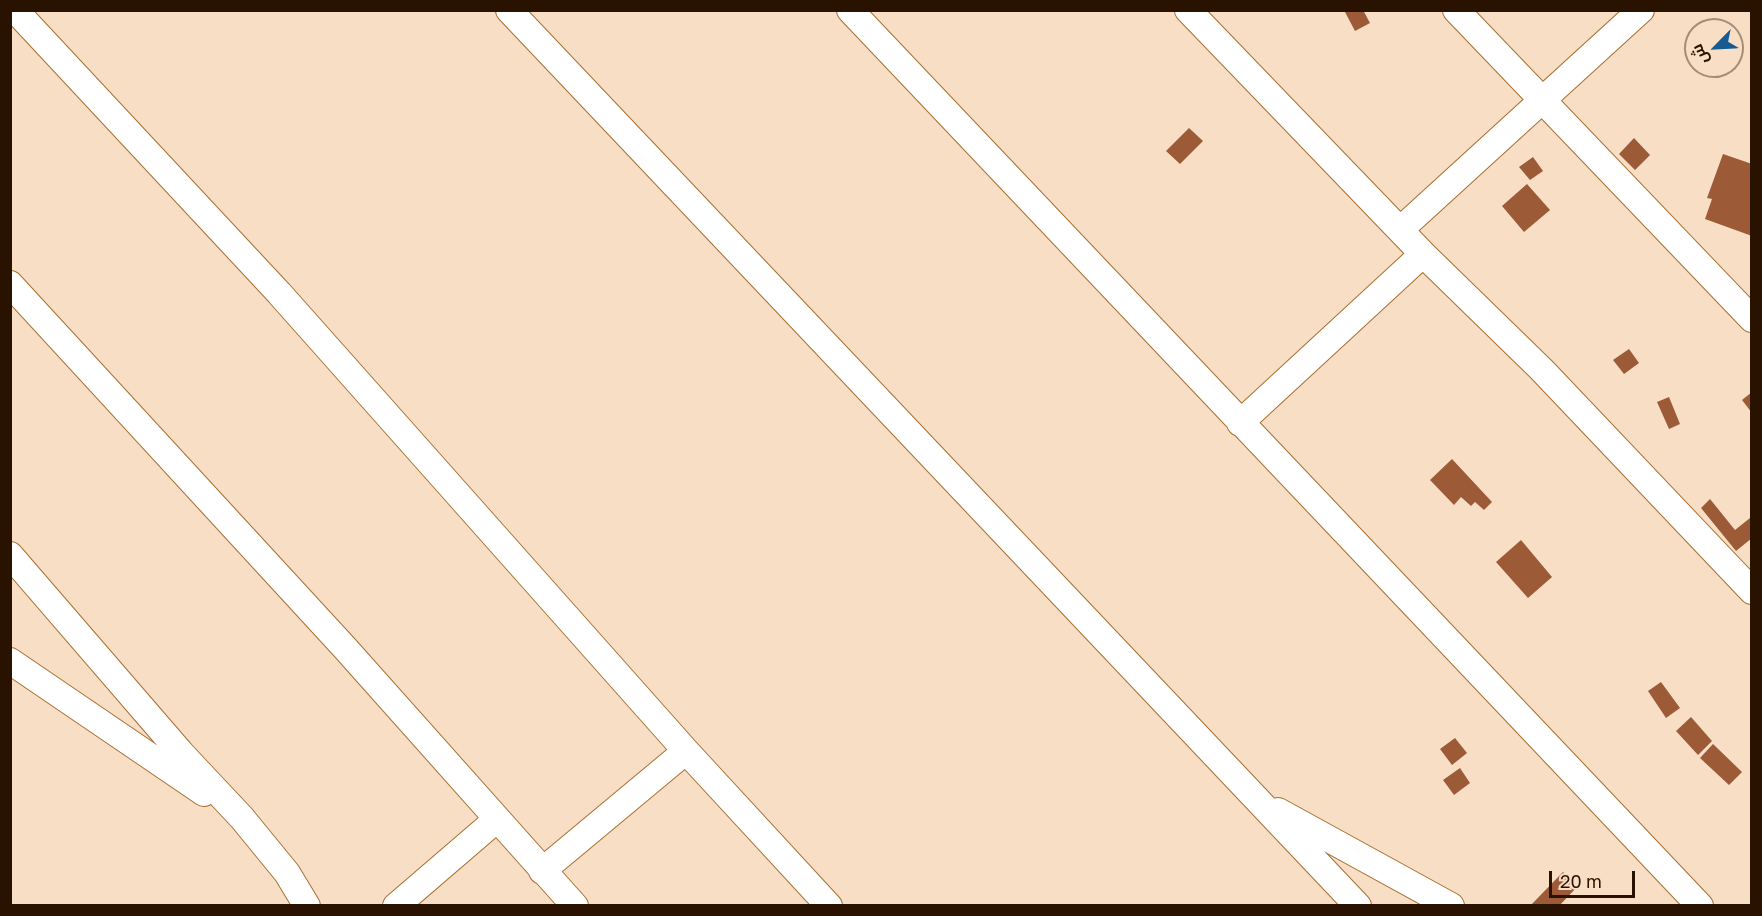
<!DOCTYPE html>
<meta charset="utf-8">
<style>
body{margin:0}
#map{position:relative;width:1762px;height:916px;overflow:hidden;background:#f7dec5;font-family:"Golos Text",Cairo,sans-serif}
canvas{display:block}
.frame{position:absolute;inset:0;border:12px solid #291300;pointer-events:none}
.north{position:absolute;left:1684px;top:18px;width:60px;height:60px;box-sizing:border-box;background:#f7dec5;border:2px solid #a58d76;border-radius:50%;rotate:246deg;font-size:16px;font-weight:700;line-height:24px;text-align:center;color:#291300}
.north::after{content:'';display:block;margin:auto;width:21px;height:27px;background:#175b90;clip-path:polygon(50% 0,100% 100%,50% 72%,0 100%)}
.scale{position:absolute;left:1549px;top:871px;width:86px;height:27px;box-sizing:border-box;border:3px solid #291300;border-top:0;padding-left:8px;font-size:18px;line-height:21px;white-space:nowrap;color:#291300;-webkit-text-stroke:4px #f7dec5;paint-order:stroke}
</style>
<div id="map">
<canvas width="1762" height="916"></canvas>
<div class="frame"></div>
<div class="north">ش</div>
<div class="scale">20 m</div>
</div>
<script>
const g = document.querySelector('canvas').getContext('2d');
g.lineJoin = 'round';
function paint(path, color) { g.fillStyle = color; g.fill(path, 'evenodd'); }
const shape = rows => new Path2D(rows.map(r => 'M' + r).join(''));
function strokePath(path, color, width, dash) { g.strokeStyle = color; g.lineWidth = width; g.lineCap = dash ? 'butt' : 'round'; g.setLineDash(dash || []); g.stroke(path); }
const building = shape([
 [1347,10,1363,10,1370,23,1355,31,1345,12],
 [1189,128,1203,141,1180,164,1166,151],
 [1634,138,1650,155,1635,170,1619,154],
 [1723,154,1752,164,1752,236,1705,219,1712,199,1707,198],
 [1533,157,1543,171,1530,180,1519,167],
 [1527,184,1550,210,1524,232,1502,206],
 [1629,349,1639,363,1624,374,1613,360],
 [1752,392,1752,413,1742,400],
 [1669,397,1680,424,1669,429,1657,402],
 [1452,459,1492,502,1484,510,1475,502,1471,506,1461,497,1454,505,1430,480],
 [1710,499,1735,530,1750,518,1752,520,1752,538,1736,551,1701,508],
 [1521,540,1552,577,1528,598,1496,562],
 [1661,682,1680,708,1666,718,1648,691],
 [1691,717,1712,741,1698,755,1676,731],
 [1455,738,1467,753,1452,765,1440,749],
 [1713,744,1742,772,1729,785,1700,758],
 [1460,768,1470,783,1454,795,1443,780],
 [1563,872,1577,887,1559,906,1530,906]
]);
const street = shape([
 [15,10,279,293,686,751,829,906],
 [509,10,1358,906],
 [850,10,1700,906],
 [1188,10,1423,254,1542,370,1752,591],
 [1456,10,1752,319],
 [1400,230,1641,10],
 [10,284,345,648,575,906],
 [1240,423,1423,254],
 [10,555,181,753,242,818,287,873,307,906],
 [10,661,204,793],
 [1278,811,1451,906],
 [542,871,686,751],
 [396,906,496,820]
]);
paint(building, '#9c5a37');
strokePath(street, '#a8702f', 28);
strokePath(street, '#fff', 26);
</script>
